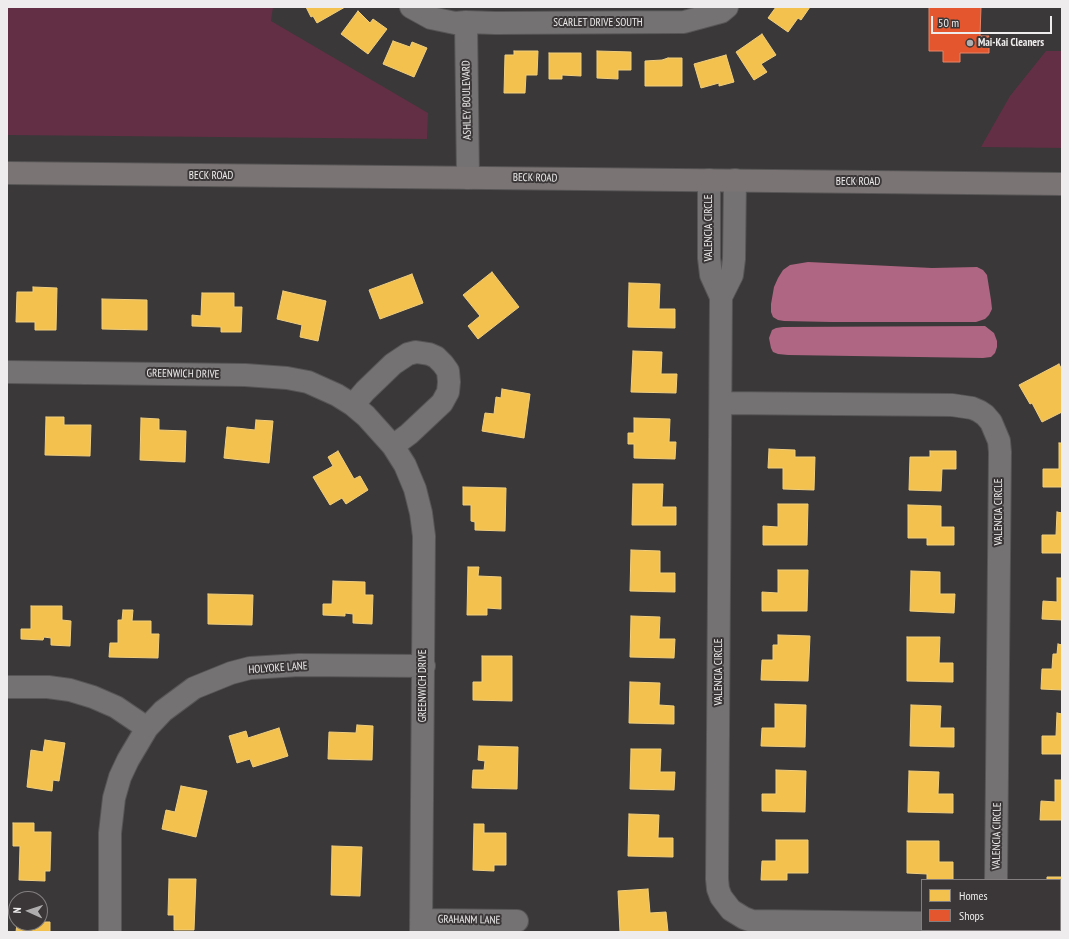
<!DOCTYPE html>
<style>
body{margin:0}
#map{position:relative;width:1069px;height:939px;overflow:hidden;background:#3a3839;font-family:"PT Sans Narrow",sans-serif}
canvas{display:block}
.frame{position:absolute;inset:0;border:8px solid #eeecec;pointer-events:none}
.legend{position:absolute;left:921px;top:879px;width:140px;height:52px;box-sizing:border-box;background:#3b3738;border:1px solid #837f80;margin:0;padding:5px 7px;list-style:none;font-size:12px;color:#eeecec}
.legend li{display:flex;align-items:center;gap:8px;height:20px}
.legend b{width:20px;border:1px solid #837f80}
.north{position:absolute;left:8px;top:891px;width:40px;height:40px;box-sizing:border-box;background:#3b3738;border:1px solid #837f80;border-radius:50%;rotate:273deg;font-size:11px;font-weight:700;line-height:16px;text-align:center;color:#eeecec}
.north::after{content:'';display:block;margin:auto;width:14px;height:18px;background:#afadad;clip-path:polygon(50% 0,100% 100%,50% 72%,0 100%)}
.scale{position:absolute;left:931px;top:16px;width:121px;height:18px;box-sizing:border-box;border:2px solid #eeecec;border-top:0;padding-left:5px;font-size:12px;line-height:14px;white-space:nowrap;color:#eeecec;-webkit-text-stroke:3px #3b3738;paint-order:stroke}
</style>
<div id="map">
<canvas width="1069" height="939"></canvas>
<div class="frame"></div>
<ul class="legend">
<li><b style="height:11px;background:#f2c14e"></b>Homes</li>
<li><b style="height:11px;background:#e4572e"></b>Shops</li>
</ul>
<div class="north">N</div>
<div class="scale">50 m</div>
</div>
<script>
const g = document.querySelector('canvas').getContext('2d');
g.lineJoin = 'round';
function paint(path, color) { g.fillStyle = color; g.fill(path, 'evenodd'); }
const shape = rows => new Path2D(rows.map(r => 'M' + r).join(''));
function strokePath(path, color, width, dash) { g.strokeStyle = color; g.lineWidth = width; g.lineCap = dash ? 'butt' : 'round'; g.setLineDash(dash || []); g.stroke(path); }
function drawText(font, color, halo, rows, align = 'center') {
  g.font = font + ' "PT Sans Narrow",sans-serif'; g.lineWidth = 4; g.setLineDash([]); g.textBaseline = 'middle'; g.strokeStyle = halo; g.fillStyle = color; for (const [text, x, y, turn = 0] of rows) {
    g.save(); g.translate(x, y); g.rotate((+turn || 0) * Math.PI / 180); g.textAlign = isNaN(turn) ? turn : align; if (halo) g.strokeText(text, 0, 0); g.fillText(text, 0, 0); g.restore();
  }
}
const green = shape([
 [7,7,273,7,271,21,428,113,427,139,7,135],
 [1046,51,1062,51,1062,148,981,147,1010,96]
]);
const water = shape([
 [808,262,932,268,977,267,983,270,987,275,991,300,992,309,989,315,985,319,976,322,832,322,784,321,778,320,773,317,771,312,771,304,774,287,778,278,783,270,790,265],
 [985,326,994,333,997,341,997,347,995,353,991,357,983,358,788,355,778,354,773,352,771,348,769,338,772,330,776,328,783,327]
]);
const homes = shape([
 [306,7,345,7,317,23,313,16,311,17,306,7],
 [776,7,810,7,801,20,798,18,788,32,768,18,776,7],
 [358,11,370,23,373,19,387,29,368,54,341,34,358,11],
 [762,34,776,55,761,64,767,72,754,80,736,52,762,34],
 [393,41,410,47,412,42,427,48,414,77,383,64,393,41],
 [514,51,538,51,537,75,526,75,525,93,504,93,505,55,514,55,514,51],
 [597,51,631,52,631,70,618,70,618,79,597,78,597,51],
 [549,53,581,53,581,76,562,75,562,79,549,79,549,53],
 [726,55,734,82,719,86,719,83,701,88,694,64,726,55],
 [668,58,682,58,682,86,645,86,645,61,662,60,668,58],
 [492,272,519,307,478,339,468,326,480,316,463,295,492,272],
 [412,274,423,303,380,319,369,290,412,274],
 [629,283,660,284,659,309,675,309,675,328,628,327,629,283],
 [33,287,57,288,56,330,35,330,35,322,16,322,17,292,33,292,33,287],
 [283,291,326,301,318,341,300,337,302,325,277,319,283,291],
 [202,293,234,293,234,307,242,307,241,332,221,332,221,327,192,326,192,315,201,316,202,293],
 [102,299,147,300,147,330,102,329,102,299],
 [633,351,662,352,661,374,677,374,676,393,631,392,633,351],
 [1059,364,1062,370,1062,412,1042,422,1032,403,1030,404,1019,385,1059,364],
 [502,389,530,394,524,438,482,431,485,413,494,414,496,397,501,398,502,389],
 [46,417,64,417,64,425,91,425,90,456,45,455,46,417],
 [141,418,159,419,159,430,186,431,185,462,140,460,141,418],
 [634,418,670,419,669,442,676,442,675,459,634,458,634,444,628,444,628,433,634,433,634,418],
 [256,420,273,421,269,463,224,458,227,427,255,430,256,420],
 [1059,443,1062,443,1062,487,1043,487,1043,469,1059,469,1059,443],
 [769,449,795,450,795,457,815,457,814,490,783,489,783,468,768,468,769,449],
 [338,451,354,479,360,476,368,490,346,504,342,498,330,505,313,477,333,466,328,457,338,451],
 [930,451,956,451,956,469,942,469,941,491,909,490,910,457,930,457,930,451],
 [633,484,663,484,662,507,676,507,676,525,632,525,633,484],
 [463,487,506,488,505,531,475,530,475,522,471,521,471,505,463,505,463,487],
 [778,504,808,504,807,545,763,545,763,526,778,527,778,504],
 [908,505,941,506,941,527,954,527,954,545,927,545,927,538,908,538,908,505],
 [1057,512,1062,513,1062,553,1042,553,1042,535,1056,535,1057,512],
 [631,550,660,551,660,573,675,573,675,592,630,591,631,550],
 [468,567,479,567,478,576,501,577,501,609,487,608,487,615,467,615,468,567],
 [778,570,808,570,807,611,762,611,762,592,778,593,778,570],
 [911,571,940,572,940,594,955,594,954,613,910,611,911,571],
 [1057,578,1062,578,1062,620,1042,619,1043,601,1057,602,1057,578],
 [333,581,365,582,365,595,373,595,372,624,353,623,353,614,345,613,345,616,323,615,323,604,332,604,333,581],
 [208,594,253,595,252,625,208,624,208,594],
 [31,606,62,606,62,620,71,621,70,646,51,645,51,638,44,637,43,640,21,639,21,629,31,629,31,606],
 [123,610,133,610,132,621,151,621,151,634,159,634,158,658,109,657,110,643,118,643,118,620,122,620,123,610],
 [631,616,660,617,659,639,675,639,674,658,630,657,631,616],
 [778,635,810,636,808,681,761,680,762,660,773,660,773,645,778,645,778,635],
 [907,637,940,637,939,663,953,663,953,682,907,681,907,637],
 [1058,644,1062,645,1062,690,1041,689,1042,669,1052,669,1053,654,1057,654,1058,644],
 [482,656,512,656,512,701,473,700,473,682,482,682,482,656],
 [630,682,660,683,659,705,674,706,674,724,629,723,630,682],
 [775,704,806,705,805,747,761,746,762,728,775,728,775,704],
 [911,705,941,706,940,728,954,728,954,747,910,746,911,705],
 [1057,713,1062,714,1062,754,1042,754,1042,736,1056,736,1057,713],
 [357,725,373,726,372,760,328,759,329,732,356,733,357,725],
 [279,728,288,756,253,767,250,759,237,763,229,736,246,731,248,738,279,728],
 [45,740,65,743,59,781,53,780,52,791,27,787,31,750,43,752,45,740],
 [479,746,518,747,517,789,472,788,473,770,484,770,485,761,478,760,479,746],
 [631,749,661,749,660,772,675,772,674,790,630,789,631,749],
 [776,770,806,771,805,812,762,811,762,794,776,794,776,770],
 [909,771,939,772,938,794,953,794,953,813,908,812,909,771],
 [1055,780,1062,780,1062,820,1040,820,1041,801,1055,802,1055,780],
 [181,786,207,791,196,837,162,829,166,810,175,812,181,786],
 [629,814,659,815,658,838,673,838,673,857,628,856,629,814],
 [13,823,34,823,34,832,51,832,50,871,45,871,45,881,19,880,20,846,13,846,13,823],
 [474,824,484,824,484,833,506,833,506,865,494,865,494,871,473,870,474,824],
 [776,840,808,840,808,873,787,873,787,880,761,880,762,861,776,861,776,840],
 [907,841,939,841,939,862,953,862,953,880,927,880,927,874,907,873,907,841],
 [332,846,362,847,360,896,331,895,332,846],
 [1062,855,1062,896,1060,895,1060,880,1047,880,1047,877,1062,877,1062,855],
 [169,879,196,879,194,930,174,930,174,915,168,915,169,879],
 [648,889,650,913,666,912,668,932,620,932,618,891,648,889],
 [40,922,50,922,50,932,16,932,17,923,40,923,40,922]
]);
const shops = shape([
 [929,7,981,7,980,36,989,36,989,53,960,53,960,62,943,62,943,51,929,51,929,7]
]);
const minor = shape([
 [411,7,431,18,455,23,466,22,495,23,684,22,721,12,727,7],
 [466,22,468,178],
 [709,180,709,258,711,275,721,297],
 [735,180,734,259,732,275,721,297,717,879,718,889,721,897,731,910,744,918,752,921,922,923],
 [7,372,245,375,287,378,308,382,337,395,353,405,366,416,393,446,405,465,415,489,421,513,424,536,421,932],
 [721,403,952,405,972,408,979,411,985,415,991,422,999,441,1000,452,996,880],
 [353,405,365,391,393,364,408,354,416,352,429,354,436,357,443,364,448,371,449,382,448,392,442,403,409,434,393,446],
 [7,687,48,687,70,690,93,697,116,707,147,728],
 [421,920,517,921],
 [110,932,110,833,114,798,120,777,128,760,147,728,163,711,194,688,231,673,250,668,299,665,424,666]
]);
const major = shape([
 [7,173,1062,184]
]);
const markers = [
 [970,43,4,"#afadad"]
];
const streetNames = [
 ["SCARLET DRIVE SOUTH",598,23],
 ["ASHLEY BOULEVARD",467,100,-91],
 ["BECK ROAD",211,176],
 ["BECK ROAD",535,178,1],
 ["BECK ROAD",858,182],
 ["VALENCIA CIRCLE",709,228,-90],
 ["GREENWICH DRIVE",183,374,1],
 ["VALENCIA CIRCLE",999,512,-90],
 ["HOLYOKE LANE",278,668,-4],
 ["VALENCIA CIRCLE",719,672,-90],
 ["GREENWICH DRIVE",423,686,-90],
 ["VALENCIA CIRCLE",997,836,-89],
 ["GRAHANM LANE",469,920,1]
];
const poiNames = [
 ["Mai-Kai Cleaners",978,43]
];
paint(green, '#632f44');
paint(water, '#af6682');
paint(homes, '#f2c14e');
strokePath(homes, '#f1ce7d', 1);
paint(shops, '#e4572e');
strokePath(shops, '#e78467', 1);
strokePath(minor, '#575555', 24);
strokePath(major, '#575555', 24);
strokePath(minor, '#747273', 22);
strokePath(major, '#7b7475', 22);
for (const [x, y, r, color] of markers) { const dot = new Path2D(); dot.arc(x, y, r, 0, 2 * Math.PI); g.fillStyle = color; g.fill(dot); strokePath(dot, '#3b3738', 1.5); }
drawText('11px', '#eeecec', '#3b3738', streetNames);
drawText('bold 11px', '#eeecec', '#3b3738', poiNames, 'left');
</script>
